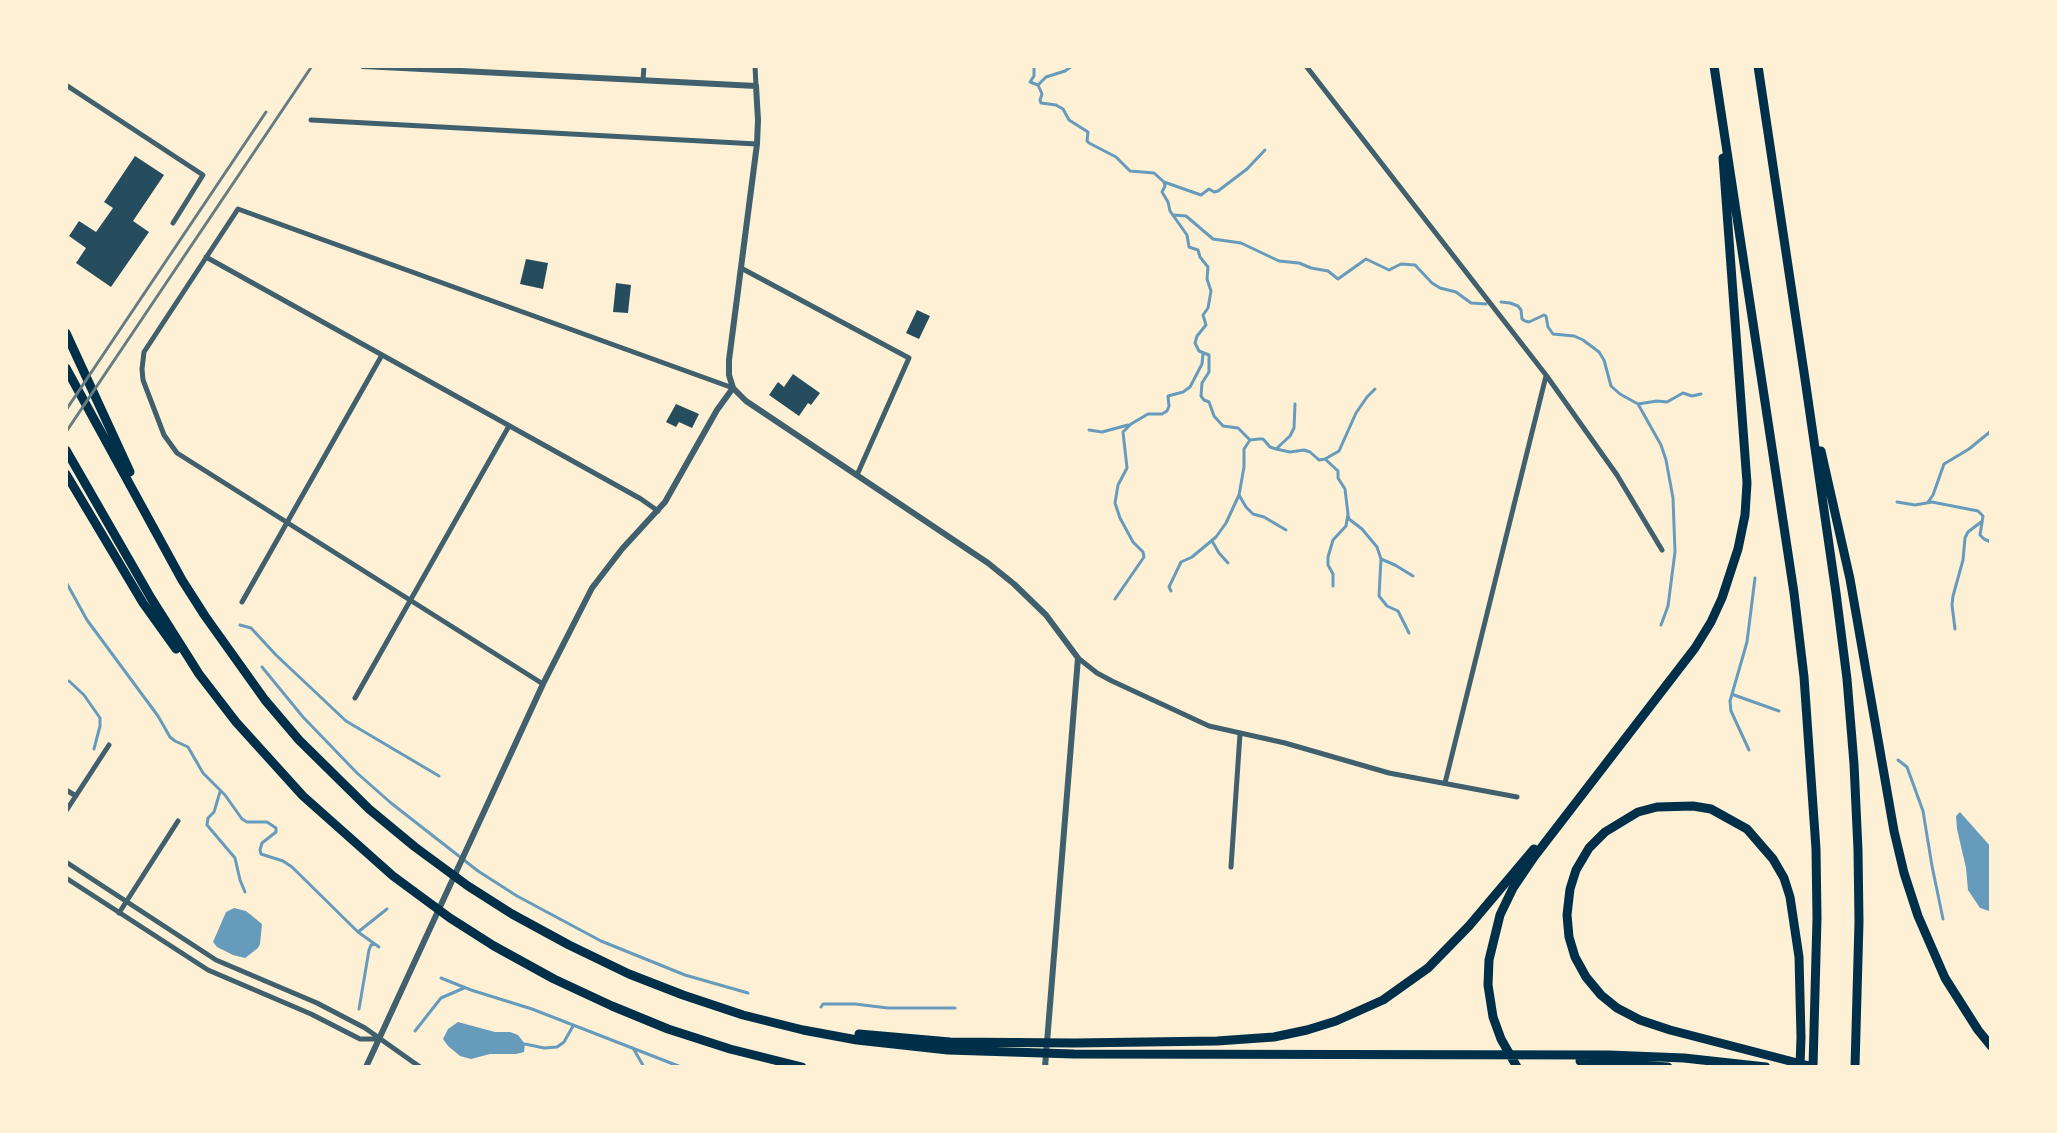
<!DOCTYPE html>
<style>
body{margin:0}
#map{position:relative;width:2057px;height:1133px;overflow:hidden;background:#fdf0d5;font-family:Raleway,sans-serif}
canvas{display:block}
.frame{position:absolute;inset:0;border:68px solid #fdf0d5;pointer-events:none}
</style>
<div id="map">
<canvas width="2057" height="1133"></canvas>
<div class="frame"></div>
</div>
<script>
const g = document.querySelector('canvas').getContext('2d');
g.lineJoin = 'round';
function paint(path, color) { g.fillStyle = color; g.fill(path, 'evenodd'); }
const shape = rows => new Path2D(rows.map(r => 'M' + r).join(''));
function strokePath(path, color, width, dash) { g.strokeStyle = color; g.lineWidth = width; g.lineCap = dash ? 'butt' : 'round'; g.setLineDash(dash || []); g.stroke(path); }
const water = shape([
 [1960,812,1991,847,1991,910,1989,911,1980,908,1968,890,1966,868,1957,829,1956,816],
 [234,908,246,911,262,924,260,944,258,948,245,958,233,955,217,947,213,942,226,912],
 [458,1022,495,1032,510,1032,518,1035,525,1044,524,1052,516,1054,490,1054,471,1059,460,1056,448,1046,443,1039,448,1029]
]);
const stream = shape([
 [1034,66,1034,76,1030,82,1038,85,1042,94,1040,100,1041,103,1056,105,1063,109,1069,120,1088,132,1087,141,1089,143,1116,157,1130,171,1154,173,1164,182,1201,195,1209,189,1214,192,1218,191,1247,169,1265,150],
 [1038,85,1046,77,1065,71,1072,66],
 [1164,182,1165,186,1162,192,1168,202,1170,211,1187,235,1189,247,1198,250,1200,257,1208,267,1207,279,1211,291,1208,308,1203,315,1206,325,1197,336,1195,343,1199,351,1209,355,1209,372,1202,383,1201,396,1204,400,1209,402,1214,416,1223,426,1238,428,1249,439],
 [1174,215,1186,216,1213,239,1241,243,1279,261,1299,263,1311,268,1328,271,1338,279,1366,259,1389,270,1401,264,1415,265,1432,283,1440,288,1456,292,1471,303,1486,304],
 [1501,302,1510,303,1518,306,1521,310,1522,319,1525,321,1529,322,1544,315,1546,316,1548,327,1553,334,1574,336,1583,340,1599,352,1604,360,1611,386,1620,394,1638,404,1661,445,1666,460,1673,498,1675,552,1668,606,1661,625],
 [1638,404,1657,401,1667,402,1683,393,1692,396,1701,394],
 [1089,430,1102,432,1128,425],
 [1276,449,1290,436,1294,428,1295,404],
 [1325,459,1339,451,1356,413,1367,397,1375,389],
 [1239,495,1246,507,1253,514,1264,517,1286,530],
 [1897,502,1915,505,1932,502,1978,511,1983,516,1980,535,1984,539,1991,542],
 [1928,502,1933,495,1944,464,1969,449,1991,431],
 [1348,515,1349,519,1362,529,1377,547,1381,559,1379,596,1387,606,1398,611,1409,633],
 [1212,541,1219,553,1228,563],
 [1381,559,1395,565,1413,576],
 [66,582,87,620,158,716,170,737,175,741,188,747,203,773,225,795,242,819,247,822,267,822,276,828,276,832,262,843,260,850,261,854,283,861,292,867,358,932,379,947],
 [1171,591,1169,587,1181,562,1192,557,1216,537,1226,523,1239,495,1244,467,1244,449,1250,440,1259,439,1263,439,1270,447,1276,449,1290,452,1304,450,1310,452,1319,460,1325,459,1338,471,1338,478,1345,489,1348,514,1346,526,1333,540,1328,557,1328,565,1333,574,1333,586],
 [1115,599,1144,557,1143,552,1133,542,1120,518,1115,503,1118,485,1127,468,1123,432,1131,424,1148,414,1162,414,1167,411,1169,406,1168,396,1183,392,1190,387,1202,364,1203,354],
 [240,625,251,628,276,655,346,721,439,776],
 [1955,629,1952,605,1953,596,1963,560,1965,538,1968,532,1981,522],
 [262,667,303,717,357,773,391,803,478,871,517,896,601,941,685,975,748,993],
 [69,681,84,695,100,718,100,726,94,749],
 [1734,695,1779,711],
 [1749,750,1731,711,1730,701,1747,642,1755,578],
 [1898,760,1907,767,1923,811,1932,866,1943,919],
 [220,792,214,812,208,818,207,825,235,858,240,880,245,892],
 [358,932,387,909],
 [441,978,471,990,532,1009,681,1067],
 [821,1007,823,1004,855,1004,888,1008,955,1008],
 [359,1009,369,950,371,945,375,944],
 [415,1031,441,998,464,988],
 [525,1044,544,1048,557,1047,564,1042,573,1026],
 [633,1048,644,1067]
]);
const building = shape([
 [135,156,164,175,133,221,149,232,111,287,76,263,86,248,69,236,79,221,96,232,113,208,104,202],
 [526,259,548,263,543,289,520,284],
 [616,283,631,285,628,313,613,312],
 [917,310,930,316,919,339,906,333],
 [793,374,820,393,811,405,808,403,799,416,769,395,778,382,784,387],
 [676,404,699,414,692,428,679,422,676,427,666,422]
]);
const minor = shape([
 [755,66,756,86],
 [1306,66,1546,375,1617,475,1662,550],
 [643,80,644,66],
 [66,85,203,175,173,223],
 [311,120,757,144],
 [206,257,641,499,658,511],
 [741,268,909,358,857,475],
 [242,602,382,355],
 [1078,658,1097,673,1112,681,1209,726,1285,743,1389,773,1517,797],
 [543,684,177,453,164,435,143,380,142,369,144,352,238,209,733,388],
 [355,698,509,426],
 [1445,783,1546,376],
 [66,790,76,796],
 [66,811,109,745],
 [66,862,216,960,317,1003,365,1028,420,1067],
 [1231,867,1240,734],
 [66,878,208,970,311,1014,360,1039,378,1039],
 [119,913,178,821]
]);
const tertiary = shape([
 [363,66,756,86,758,120,757,144,729,360,729,375,733,388,746,401,988,563,1014,584,1046,615,1078,658,1045,1067],
 [366,1067,543,684,592,588,622,549,665,502,717,410,733,388]
]);
const motorway = shape([
 [1714,66,1794,593,1804,677,1816,849,1817,918,1813,1067,1670,1030,1640,1020,1617,1008,1601,995,1586,977,1575,957,1569,937,1567,915,1570,889,1576,870,1589,848,1605,832,1638,812,1657,807,1693,806,1711,809,1747,829,1773,859,1784,878,1790,897,1799,957,1801,1037,1800,1067],
 [1758,66,1805,379,1836,593,1847,679,1854,764,1858,850,1859,922,1855,1067],
 [66,333,130,472],
 [66,368,182,580,205,616,265,700,299,740,369,809,415,847,468,886,512,914,569,945,629,974,683,995,743,1015,803,1030,857,1040,948,1050,1074,1054,1609,1055,1684,1058,1766,1067],
 [66,450,151,598,199,674,236,722,303,796,393,876,450,918,494,946,554,979,612,1006,668,1029,730,1049,802,1067],
 [1821,451,1850,579,1894,831,1904,873,1918,916,1945,978,1978,1030,1991,1046],
 [66,474,143,603,176,649],
 [859,1034,950,1042,1075,1043,1217,1041,1274,1037,1307,1030,1336,1021,1383,1000,1428,968,1469,926,1534,849],
 [1580,1061,1668,1067],
 [1517,1067,1501,1039,1493,1017,1488,985,1489,960,1500,915,1513,888,1534,857,1695,648,1711,622,1722,598,1738,549,1745,515,1747,483,1723,158]
]);
const rail = shape([
 [66,410,266,112],
 [66,432,312,66]
]);
paint(water, '#669bbc');
strokePath(stream, '#669bbc', 3);
paint(building, '#264d5e');
strokePath(minor, '#3f606c', 5);
strokePath(tertiary, '#3f606c', 6);
strokePath(motorway, '#003049', 9);
strokePath(rail, '#657d81', 3);
</script>
